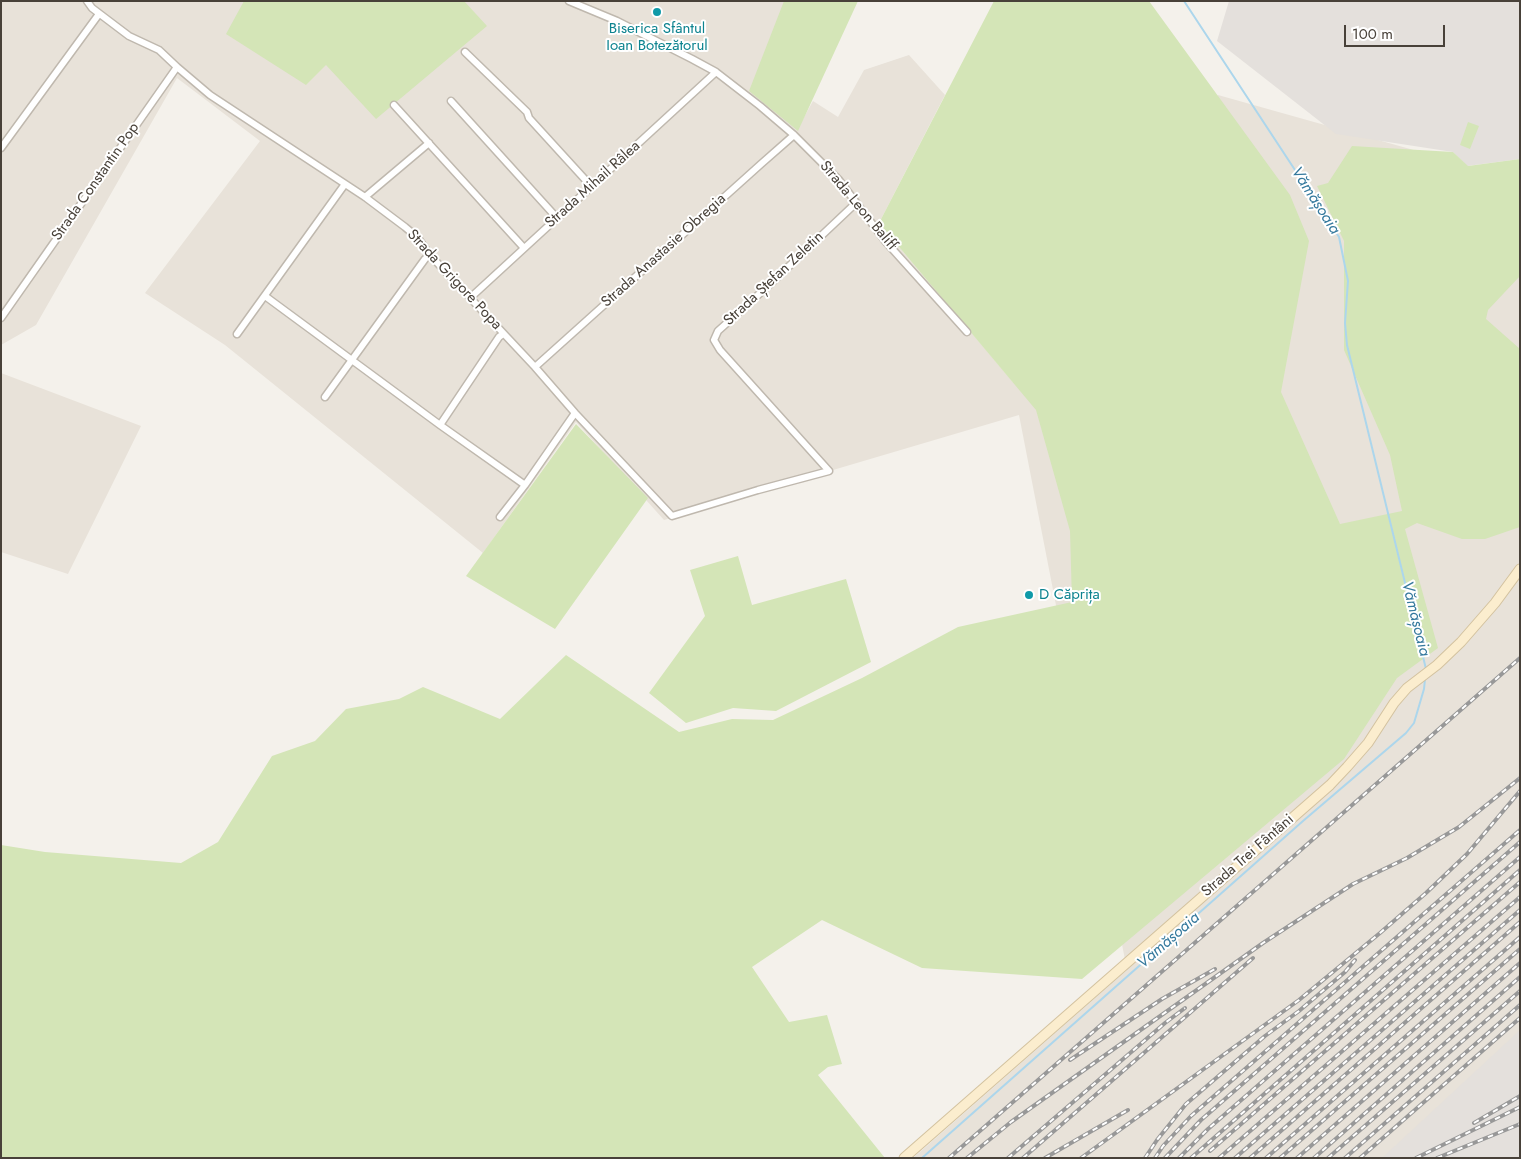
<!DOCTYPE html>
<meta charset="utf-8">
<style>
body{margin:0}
#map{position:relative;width:1521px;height:1159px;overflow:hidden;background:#f4f1eb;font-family:Jost,sans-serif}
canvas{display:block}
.frame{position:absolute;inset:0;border:2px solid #484139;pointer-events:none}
.scale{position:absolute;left:1344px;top:25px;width:101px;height:22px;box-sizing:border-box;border:2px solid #484139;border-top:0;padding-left:6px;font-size:15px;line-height:18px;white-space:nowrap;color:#484139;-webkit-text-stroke:4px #fff;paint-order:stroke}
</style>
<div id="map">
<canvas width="1521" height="1159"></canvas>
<div class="frame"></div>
<div class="scale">100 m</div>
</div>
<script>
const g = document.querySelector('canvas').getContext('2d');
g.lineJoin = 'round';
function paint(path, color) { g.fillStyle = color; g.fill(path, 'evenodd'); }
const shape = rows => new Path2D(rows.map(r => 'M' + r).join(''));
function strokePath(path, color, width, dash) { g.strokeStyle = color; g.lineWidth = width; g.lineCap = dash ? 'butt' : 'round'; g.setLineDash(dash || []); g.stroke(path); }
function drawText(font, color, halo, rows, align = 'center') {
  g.font = font + ' Jost,sans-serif'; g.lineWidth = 4; g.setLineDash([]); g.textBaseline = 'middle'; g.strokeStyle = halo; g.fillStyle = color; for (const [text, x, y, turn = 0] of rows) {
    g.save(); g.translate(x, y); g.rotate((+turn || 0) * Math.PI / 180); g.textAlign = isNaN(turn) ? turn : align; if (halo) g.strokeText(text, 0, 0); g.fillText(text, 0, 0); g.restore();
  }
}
const residential = shape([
 [1,1,785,1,799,126,813,101,838,117,864,70,909,55,945,95,879,223,1013,382,1218,95,1499,174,1520,163,1520,1158,913,1158,1127,970,1019,415,664,520,576,422,483,553,225,345,145,293,260,141,177,78,36,325,1,345],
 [1,373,141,426,68,574,1,552]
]);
const industrial = shape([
 [1229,1,1520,1,1520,159,1467,166,1453,152,1336,134,1217,41],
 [1520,1030,1520,1158,1382,1158]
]);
const green = shape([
 [244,1,464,1,487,26,376,119,326,65,306,85,226,34],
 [784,1,858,1,798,131,749,91],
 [994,1,1149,1,1290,195,1309,241,1281,392,1340,524,1402,511,1390,455,1344,350,1344,241,1317,186,1328,183,1352,146,1453,152,1468,166,1520,159,1520,276,1488,310,1486,319,1520,349,1520,527,1485,539,1462,539,1417,523,1405,529,1438,648,1397,678,1344,759,1082,979,922,968,822,920,752,967,789,1022,827,1015,842,1064,828,1067,818,1075,885,1158,1,1158,1,845,45,852,181,863,218,842,272,756,315,741,346,709,399,699,423,687,500,719,566,655,679,732,732,719,773,720,862,678,958,627,1072,602,1070,531,1036,410,879,223],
 [1468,122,1479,126,1470,149,1460,145],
 [576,424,648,498,555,629,466,576],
 [738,556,752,605,846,579,871,662,776,711,733,708,686,723,649,693,705,616,690,570]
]);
const stream = shape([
 [1184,1,1339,237,1348,281,1345,323,1347,345,1426,669],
 [922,1158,1303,821,1406,733,1414,723,1424,689,1425,679]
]);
const street = shape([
 [569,1,617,21,692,59,716,72,760,106,794,135,839,180,886,242,967,332],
 [465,52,527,112,529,118,591,186],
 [177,67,210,95,365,197,405,227,418,238,430,255,535,367,575,413,672,516,758,490,829,471,720,350,714,340,718,331,767,287,856,203],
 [451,101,557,218],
 [394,105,524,248],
 [1,148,99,14],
 [365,197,429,143],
 [265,296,440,425,525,485],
 [470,298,716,72],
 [1,318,177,67,159,50,129,36,92,8,87,1],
 [237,334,345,184],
 [535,367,761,164,794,135],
 [325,397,425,259,430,255],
 [440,425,499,337,503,334],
 [500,517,525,485,575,413]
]);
const secondary = shape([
 [904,1158,1330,785,1347,767,1368,743,1394,703,1407,688,1437,665,1461,642,1495,603,1520,569]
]);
const rail = shape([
 [1070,1060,1162,999,1215,969],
 [1474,1123,1520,1096],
 [1210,1151,1520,882],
 [949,1158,1520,658],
 [967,1158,1011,1122,1263,943,1353,884,1407,858,1459,827,1520,778],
 [1008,1158,1165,1023,1185,1008],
 [1023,1158,1253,958],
 [1045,1158,1128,1110],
 [1081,1158,1299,1000,1380,933,1426,893,1467,854,1520,791],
 [1145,1158,1157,1140,1186,1104,1265,1036,1299,1011,1345,972,1355,960],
 [1155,1158,1163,1146,1191,1116,1520,830],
 [1165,1158,1201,1120,1520,842],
 [1179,1158,1208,1129,1520,857],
 [1191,1158,1520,870],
 [1219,1158,1520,897],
 [1235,1158,1520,910],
 [1250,1158,1520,922],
 [1266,1158,1520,937],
 [1280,1158,1520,949],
 [1297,1158,1520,963],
 [1314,1158,1520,977],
 [1328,1158,1520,991],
 [1345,1158,1520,1005],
 [1360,1158,1520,1018],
 [1416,1158,1520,1107],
 [1437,1158,1520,1124]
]);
const markers = [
 [657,12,5,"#0f9aa8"],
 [1029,595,5,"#0f9aa8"]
];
const cultureNames = [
 ["Biserica Sfântul",657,29],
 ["Ioan Botezătorul",657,46],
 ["D Căprița",1039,595,"left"]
];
const streetNames = [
 ["Strada Constantin Pop",96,182,-55],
 ["Strada Mihail Râlea",593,185,-42],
 ["Strada Leon Baliff",858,206,50],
 ["Strada Anastasie Obregia",664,251,-42],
 ["Strada Ștefan Zeletin",774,279,-43],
 ["Strada Grigore Popa",454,280,47],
 ["Strada Trei Fântâni",1248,856,-41]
];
const waterNames = [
 ["Vămășoaia",1315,201,57],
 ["Vămășoaia",1415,619,76],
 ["Vămășoaia",1169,941,-41]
];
paint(residential, '#e8e2d9');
paint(industrial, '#e4e0dc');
paint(green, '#d4e5b7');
strokePath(stream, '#acd6ec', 2);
strokePath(street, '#bfb8ae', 9);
strokePath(secondary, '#d3c29f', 11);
strokePath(street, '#fff', 6);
strokePath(secondary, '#fbedce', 9);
strokePath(rail, '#989898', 4);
strokePath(rail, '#fff', 2, [5.5]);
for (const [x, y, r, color] of markers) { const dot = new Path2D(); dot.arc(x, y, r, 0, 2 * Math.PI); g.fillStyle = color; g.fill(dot); strokePath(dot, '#fff', 2); }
drawText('15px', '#0d838f', '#fff', cultureNames);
drawText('15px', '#484139', '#fff', streetNames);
drawText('italic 16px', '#35799d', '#fff', waterNames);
</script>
